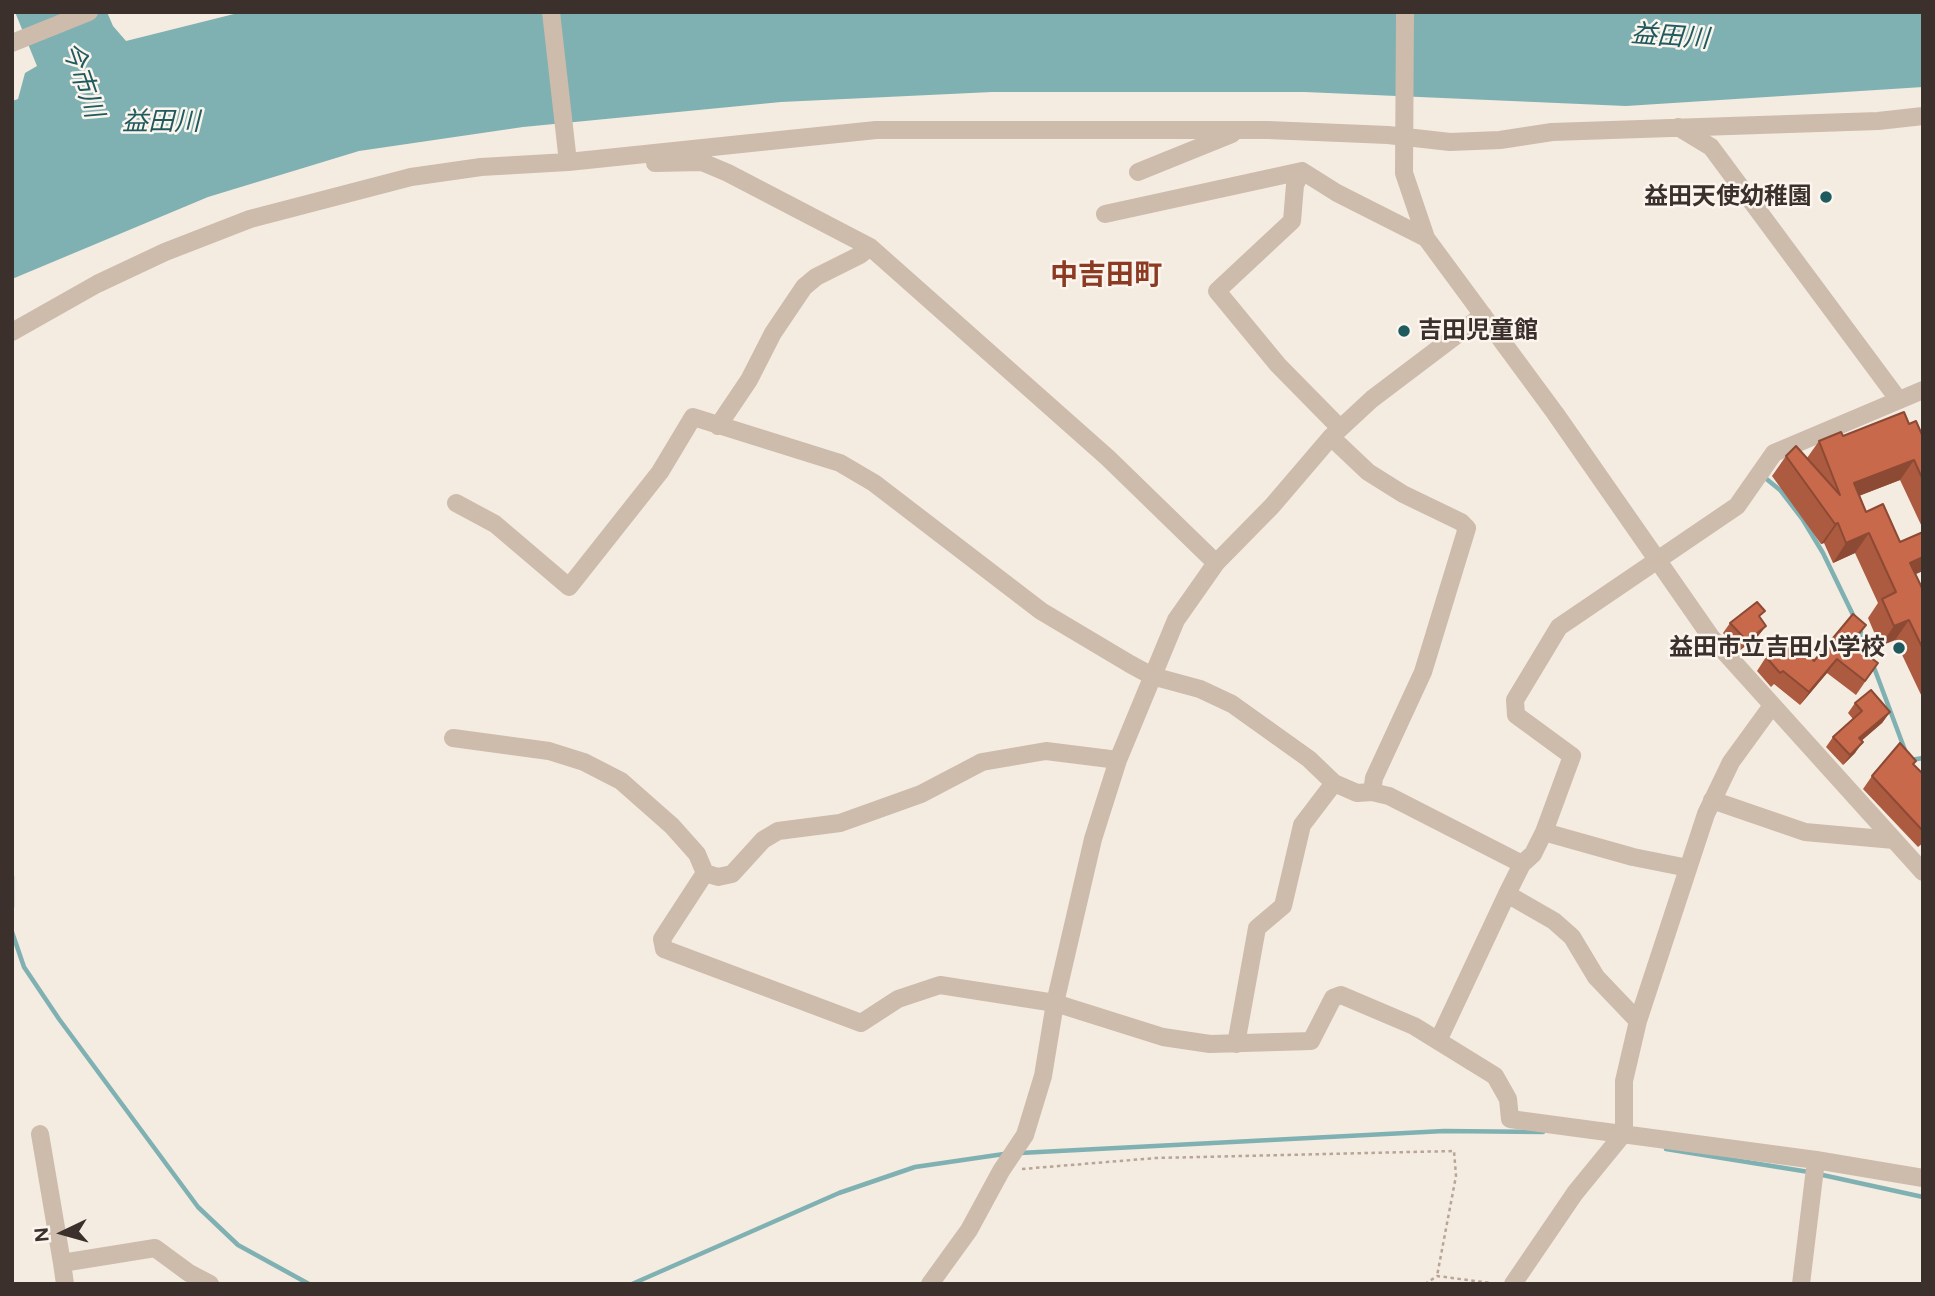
<!DOCTYPE html>
<meta charset="utf-8">
<style>
body{margin:0}
#map{position:relative;width:1935px;height:1296px;overflow:hidden;background:#f4ebe1;font-family:Figtree,sans-serif}
canvas{display:block}
.frame{position:absolute;inset:0;border:14px solid #3b302b;pointer-events:none}
.north{position:absolute;left:28px;top:1198px;width:70px;height:70px;-webkit-text-stroke:5px #fbf5ee;paint-order:stroke;rotate:265deg;font-size:19px;font-weight:700;line-height:28px;text-align:center;color:#3b302b}
.north::after{content:'';display:block;margin:auto;width:24px;height:32px;background:#3b302b;clip-path:polygon(50% 0,100% 100%,50% 72%,0 100%)}
</style>
<div id="map">
<canvas width="1935" height="1296"></canvas>
<div class="frame"></div>
<div class="north">N</div>
</div>
<script>
const g = document.querySelector('canvas').getContext('2d');
g.lineJoin = 'round';
function paint(path, color) { g.fillStyle = color; g.fill(path, 'evenodd'); }
const shape = rows => new Path2D(rows.map(r => 'M' + r).join(''));
function strokePath(path, color, width, dash) { g.strokeStyle = color; g.lineWidth = width; g.lineCap = dash ? 'butt' : 'round'; g.setLineDash(dash || []); g.stroke(path); }
function drawText(font, color, halo, rows, align = 'center') {
  g.font = font + ' Figtree,"Noto Sans JP",sans-serif'; g.lineWidth = 5; g.setLineDash([]); g.textBaseline = 'middle'; g.strokeStyle = halo; g.fillStyle = color; for (const [text, x, y, turn = 0] of rows) {
    g.save(); g.translate(x, y); g.rotate((+turn || 0) * Math.PI / 180); g.textAlign = isNaN(turn) ? turn : align; if (halo) g.strokeText(text, 0, 0); g.fillText(text, 0, 0); g.restore();
  }
}
const water = shape([
 [15,12,107,12,113,26,126,41,242,12,1923,12,1923,87,1626,106,1305,92,992,92,781,102,523,127,359,151,208,197,12,279,12,101,18,99,25,73,37,66]
]);
const stream = shape([
 [1764,477,1780,490,1803,520,1823,553,1855,619],
 [1860,630,1906,753],
 [1911,760,1923,758],
 [12,876,12,907],
 [12,932,24,967,59,1019,198,1207,238,1245,309,1284],
 [1666,1149,1809,1172],
 [1020,1153,1444,1131,1543,1132],
 [1818,1174,1923,1197],
 [632,1284,839,1193,915,1167,1004,1154]
]);
const path = shape([
 [1022,1169,1156,1158,1454,1151,1456,1176,1437,1276],
 [1425,1284,1437,1276,1498,1284]
]);
const minor = shape([
 [551,12,568,162],
 [1405,12,1404,173,1426,238,1555,413,1711,637,1923,872],
 [12,43,89,12],
 [1678,127,1711,147,1898,399],
 [655,163,702,162,728,173,870,247,1108,458,1216,563],
 [1302,171,1295,185,1292,221,1217,291,1278,365,1340,428],
 [1138,172,1232,134],
 [1105,214,1302,171,1337,193,1426,238],
 [12,332,97,284,165,252,250,219,411,177,481,167,568,162,876,130,1268,130,1388,135,1450,142,1500,140,1552,132,1878,121,1923,116],
 [718,426,749,380,773,333,804,287,816,277,860,255,870,247],
 [1331,437,1368,472,1403,494,1461,522,1467,528,1423,672,1374,778,1372,792],
 [456,503,495,524,569,587,660,472,693,417,840,463,874,483,1041,611,1130,664,1152,676,1200,689,1232,704,1309,759,1334,783,1357,793,1372,792,1389,796,1522,864,1507,894,1554,921,1572,937,1596,977,1638,1021],
 [453,738,549,751,584,762,621,781,672,826,697,854,705,873],
 [1118,760,1046,751,982,762,921,794,840,823,778,831,763,840,732,874,718,877,705,873,662,939,664,949,861,1023,898,999,940,985,1055,1003,1163,1037,1210,1044,1311,1041,1333,998,1341,995,1414,1026,1495,1076,1508,1099,1510,1119,1816,1160,1801,1284],
 [1712,800,1805,832,1894,840],
 [1544,832,1572,756,1516,715,1515,700,1559,627,1737,506,1774,453,1923,390],
 [1522,864,1533,854,1544,832,1633,857,1688,868],
 [1438,1041,1507,894],
 [1236,1044,1257,928,1283,906,1302,825,1334,783],
 [40,1134,62,1263,155,1248,189,1273,210,1284],
 [1816,1160,1923,1178],
 [62,1263,65,1284],
 [930,1284,969,1230,1001,1171,1025,1135,1043,1076,1055,1003,1093,839,1118,760,1176,620,1216,563,1272,506,1331,437,1372,399,1483,315],
 [1513,1284,1575,1193,1624,1133,1624,1081,1638,1021,1706,814,1731,762,1771,707]
]);
const wall = shape([
 [1909,424,1923,437,1923,529,1900,480,1859,496,1866,512,1915,574,1923,590,1923,699,1895,640,1880,646,1868,618,1878,603,1855,553,1833,563,1824,543,1821,544,1772,476,1786,456,1807,458,1819,441],
 [1760,618,1766,626,1758,636,1739,651,1723,633,1730,623],
 [1857,639,1852,644,1878,663,1856,695,1827,673,1800,705,1774,684,1771,687,1757,671,1766,657,1814,661],
 [1855,703,1890,712,1882,723,1861,741,1855,753,1843,765,1826,747,1833,737,1853,719,1848,713],
 [1913,765,1923,774,1923,843,1918,847,1863,789,1872,776]
]);
const shadedWall = shape([
 [1914,460,1900,480,1840,503,1854,483],
 [1838,523,1824,543,1821,544,1835,524],
 [1869,533,1855,553,1833,563,1846,543],
 [1923,557,1923,571,1896,583,1910,563],
 [1909,620,1895,640,1880,646,1894,626],
 [1766,626,1758,636,1739,651,1747,641],
 [1837,659,1827,673,1800,705,1809,692],
 [1890,712,1882,723,1852,749,1859,738],
 [1863,742,1855,753,1843,765,1850,755]
]);
const building = shape([
 [1904,412,1909,424,1916,421,1923,437,1923,480,1914,460,1854,483,1866,512,1883,504,1900,542,1923,532,1923,557,1910,563,1923,590,1923,649,1909,620,1894,626,1882,599,1896,592,1869,533,1846,543,1838,523,1835,524,1786,456,1796,446,1840,495,1819,441,1841,432,1843,436,1904,412],
 [1757,602,1765,611,1759,616,1766,626,1747,641,1730,623,1757,602],
 [1853,614,1866,625,1851,643,1878,663,1865,681,1837,659,1809,692,1783,671,1780,673,1766,657,1792,636,1814,661,1853,614],
 [1871,690,1890,712,1859,738,1863,742,1850,755,1833,737,1862,711,1855,703,1871,690],
 [1900,743,1916,761,1913,764,1923,774,1923,831,1872,776,1900,743]
]);
const markers = [
 [1826,197,7,"#1f5a5e"],
 [1404,331,7,"#1f5a5e"],
 [1899,648,7,"#1f5a5e"]
];
const poiNames = [
 ["益田天使幼稚園",1812,197],
 ["吉田児童館",1418,331,"left"],
 ["益田市立吉田小学校",1885,648]
];
const waterNames = [
 ["益田川",1670,37,4],
 ["今市川",82,80,71],
 ["益田川",161,122]
];
const quarterNames = [
 ["中吉田町",1106,276]
];
paint(water, '#7fb0b2');
strokePath(stream, '#7fb0b2', 4.5);
strokePath(path, '#b9a596', 2.5, [3.5, 3.5]);
strokePath(minor, '#cdbbac', 18);
paint(wall, '#ac5a40');
paint(shadedWall, '#8c4a34');
paint(building, '#c8694b');
strokePath(building, '#8c4a34', 2);
for (const [x, y, r, color] of markers) { const dot = new Path2D(); dot.arc(x, y, r, 0, 2 * Math.PI); g.fillStyle = color; g.fill(dot); strokePath(dot, '#fbf5ee', 2.5); }
drawText('bold 24px', '#3b302b', '#fbf5ee', poiNames, 'right');
drawText('italic 26px', '#1f5a5e', '#fbf5ee', waterNames);
drawText('bold 28px', '#8c3b22', '#fbf5ee', quarterNames);
</script>
